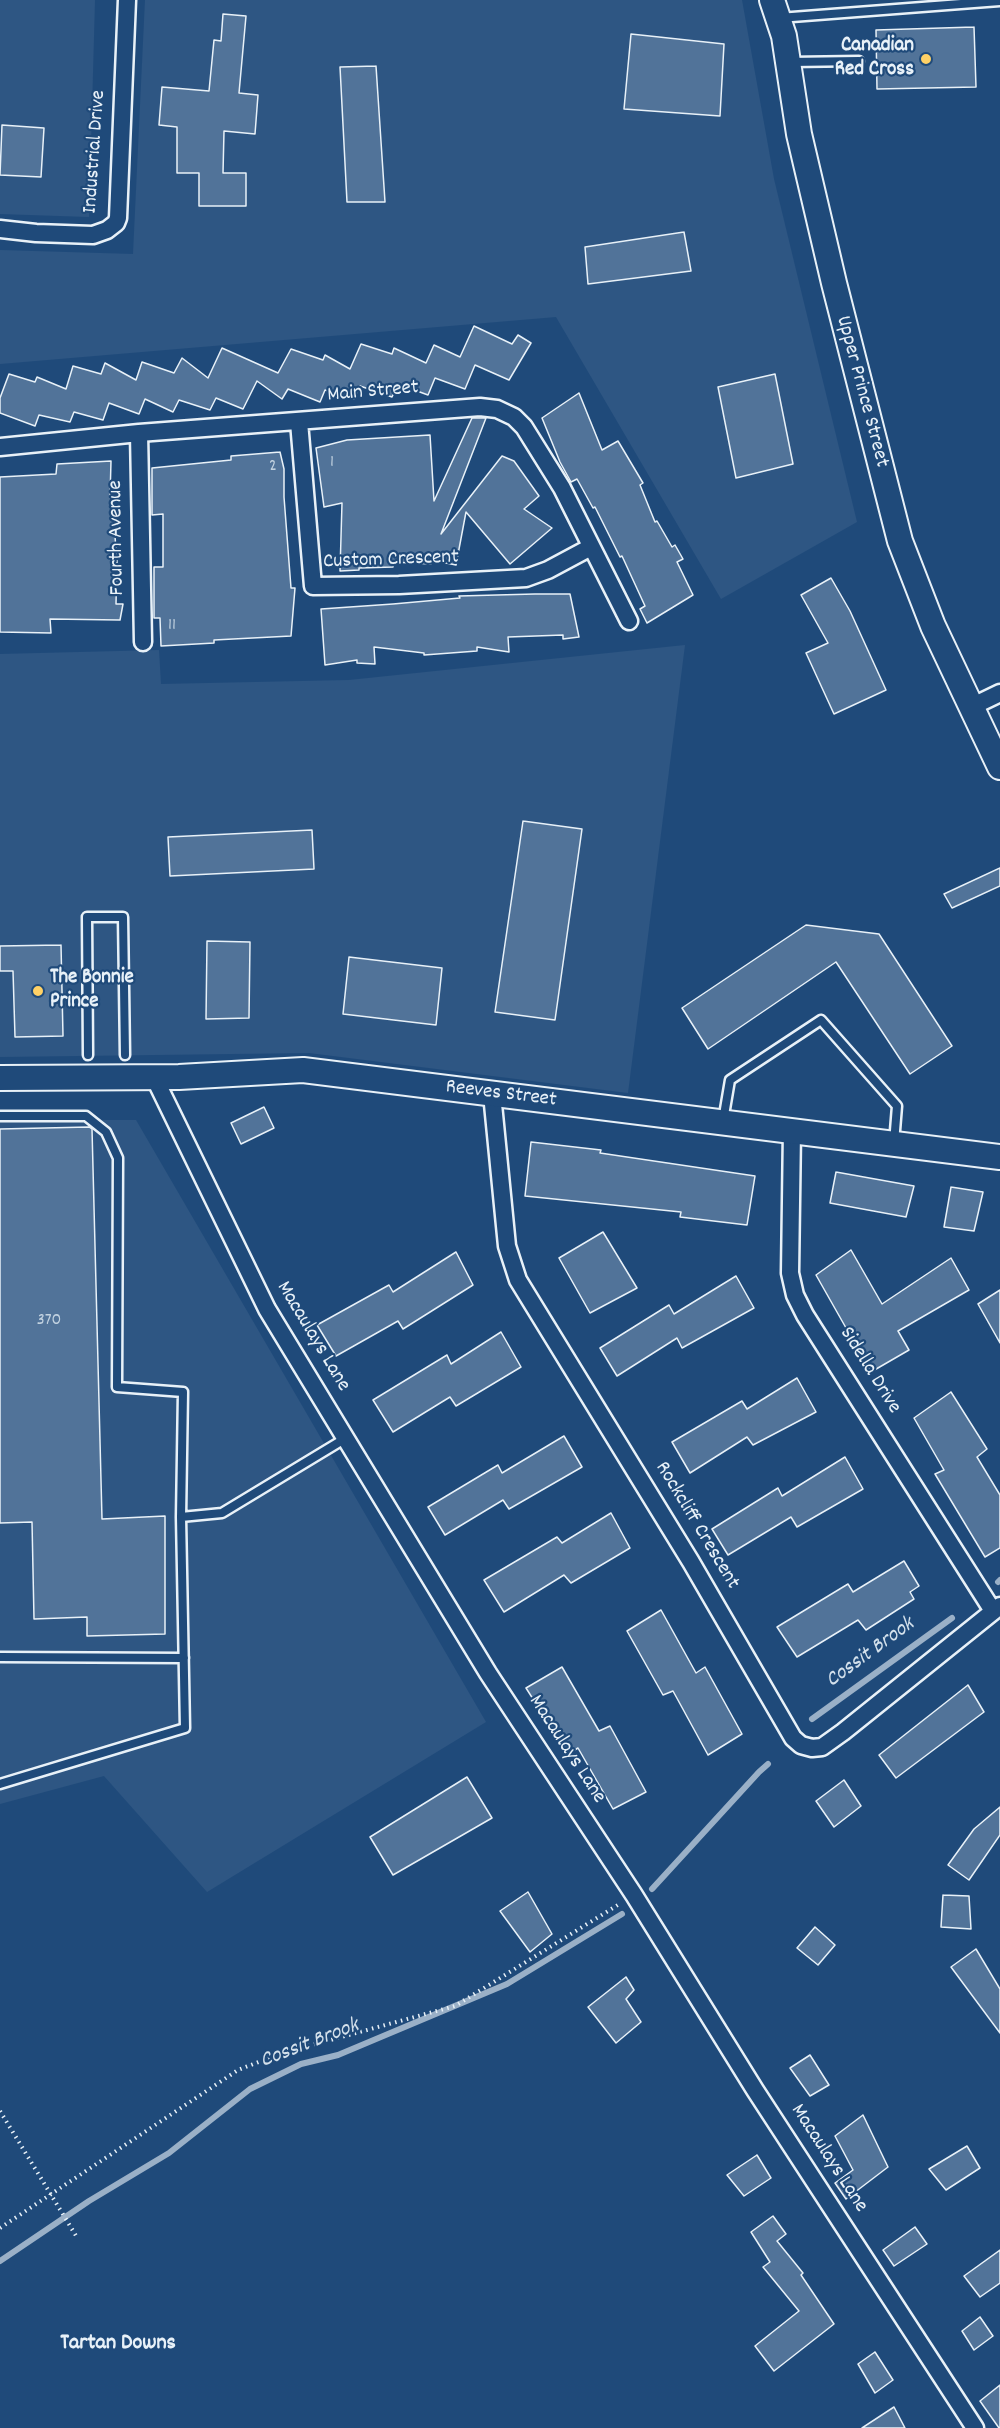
<!DOCTYPE html>
<style>
body{margin:0}
canvas{display:block;background:#1f4a7a}
</style>
<canvas width="1000" height="2428"></canvas>
<script>
const g = document.querySelector('canvas').getContext('2d');
g.lineJoin = 'round';
function paint(path, color) { g.fillStyle = color; g.fill(path, 'evenodd'); }
const shape = rows => new Path2D(rows.map(r => 'M' + r).join(''));
function strokePath(path, color, width, dash) { g.strokeStyle = color; g.lineWidth = width; g.lineCap = dash ? 'butt' : 'round'; g.setLineDash(dash || []); g.stroke(path); }
function drawText(font, color, halo, rows, align = 'center') {
  g.font = font + ' Dekko,sans-serif'; g.lineWidth = 4.5; g.setLineDash([]); g.textBaseline = 'middle'; g.strokeStyle = halo; g.fillStyle = color; for (const [text, x, y, turn = 0] of rows) {
    g.save(); g.translate(x, y); g.rotate((+turn || 0) * Math.PI / 180); g.textAlign = isNaN(turn) ? turn : align; if (halo) g.strokeText(text, 0, 0); g.fillText(text, 0, 0); g.restore();
  }
}
const built = shape([
 [0,0,95,0,89,217,0,214],
 [145,0,742,0,774,179,857,522,721,599,556,317,0,364,0,250,133,254],
 [685,645,628,1093,309,1053,0,1057,0,654,159,650,161,684,349,680],
 [0,1120,136,1120,486,1722,207,1892,104,1776,0,1804]
]);
const stream = shape([
 [998,1582,1000,1580],
 [812,1719,952,1618],
 [652,1889,759,1772,768,1764],
 [0,2261,89,2201,169,2153,250,2089,301,2064,338,2055,507,1984,622,1914]
]);
const building = shape([
 [223,14,246,16,239,93,258,95,255,134,224,131,223,173,246,173,246,206,199,206,199,173,177,173,177,127,159,125,162,87,209,91,214,40,221,41,223,14],
 [974,27,976,87,877,89,876,30,974,27],
 [631,34,724,44,720,116,624,109,631,34],
 [376,66,385,202,347,202,340,67,376,66],
 [2,125,44,128,41,177,0,175,2,125],
 [684,232,691,271,588,284,585,247,684,232],
 [474,326,512,344,518,335,531,343,509,380,475,365,465,389,435,378,428,395,398,384,392,397,360,386,354,399,325,390,320,402,288,389,282,399,257,381,243,409,216,398,210,410,179,400,173,412,145,399,139,414,109,403,103,420,74,412,70,422,39,415,35,426,0,413,0,398,9,374,35,382,37,377,66,389,73,366,101,374,105,363,136,380,142,362,174,373,182,358,208,378,222,348,278,373,291,349,323,360,325,355,350,369,361,344,392,354,394,348,426,363,434,345,460,357,474,326],
 [775,374,793,464,736,478,718,387,775,374],
 [579,393,602,450,618,441,643,483,640,485,655,522,657,521,672,547,675,545,683,559,677,562,693,595,647,623,640,609,645,606,622,556,620,557,595,507,593,508,577,479,571,482,560,462,542,418,579,393],
 [472,418,486,418,441,534,502,456,514,461,539,496,524,509,552,528,510,564,466,512,456,565,431,560,431,564,393,562,393,567,359,568,359,570,340,571,342,503,324,507,316,448,347,440,430,435,434,501,472,418],
 [280,452,284,469,284,497,291,588,295,588,291,636,214,640,214,643,161,646,160,618,154,618,154,567,163,567,163,514,152,515,152,468,231,460,231,456,280,452],
 [111,461,110,498,112,498,117,562,116,604,123,604,120,620,50,619,51,633,0,632,0,477,56,474,57,464,111,461],
 [831,578,850,611,886,690,834,714,806,653,828,643,801,595,831,578],
 [535,594,570,594,579,637,563,639,563,635,508,637,509,652,477,647,477,651,424,655,424,653,374,647,375,664,357,663,357,660,325,665,321,609,393,604,460,598,459,596,535,594],
 [523,821,582,829,555,1020,495,1012,523,821],
 [312,830,314,869,170,876,168,837,312,830],
 [1000,868,1000,886,952,908,944,894,1000,868],
 [806,925,879,934,952,1046,910,1074,836,962,708,1049,682,1008,806,925],
 [207,941,250,942,249,1018,206,1019,207,941],
 [61,945,63,1036,15,1037,13,971,0,971,0,946,61,945],
 [349,957,442,968,436,1025,343,1014,349,957],
 [264,1107,274,1128,241,1144,231,1123,264,1107],
 [89,1127,92,1129,102,1519,165,1516,165,1634,87,1636,87,1617,34,1619,32,1522,0,1523,0,1129,89,1127],
 [531,1142,601,1150,600,1153,755,1176,747,1225,680,1217,681,1212,525,1196,531,1142],
 [836,1172,914,1186,906,1217,830,1203,836,1172],
 [951,1187,983,1192,974,1231,944,1227,951,1187],
 [603,1232,637,1288,590,1313,559,1258,603,1232],
 [851,1250,882,1304,951,1258,969,1290,898,1331,909,1350,871,1372,816,1275,851,1250],
 [456,1252,473,1285,403,1329,398,1321,336,1356,317,1325,389,1285,393,1292,456,1252],
 [736,1276,754,1308,682,1348,677,1338,617,1376,600,1348,669,1305,674,1314,736,1276],
 [1000,1290,1000,1343,978,1304,1000,1290],
 [501,1332,521,1367,456,1406,450,1397,393,1432,373,1400,447,1355,451,1364,501,1332],
 [797,1378,816,1412,753,1445,747,1437,690,1473,672,1442,742,1401,747,1409,797,1378],
 [951,1392,987,1449,977,1457,1000,1495,1000,1548,985,1557,935,1474,944,1470,914,1418,951,1392],
 [564,1436,582,1467,509,1509,503,1500,445,1535,428,1507,498,1465,502,1473,564,1436],
 [845,1457,863,1489,797,1527,791,1517,728,1555,712,1529,778,1488,782,1496,845,1457],
 [611,1513,630,1548,571,1583,564,1575,504,1612,484,1580,557,1537,562,1543,611,1513],
 [904,1561,919,1586,910,1592,914,1599,866,1630,858,1620,797,1657,777,1627,848,1584,853,1592,904,1561],
 [661,1610,696,1673,705,1667,742,1734,708,1755,673,1691,663,1695,627,1631,661,1610],
 [562,1667,599,1731,610,1726,646,1792,613,1809,578,1748,568,1754,526,1688,562,1667],
 [968,1685,984,1712,896,1778,879,1755,968,1685],
 [467,1777,492,1818,393,1875,370,1837,467,1777],
 [844,1780,861,1806,834,1827,816,1801,844,1780],
 [1000,1807,1000,1835,969,1880,948,1865,974,1829,1000,1807],
 [528,1892,552,1934,530,1952,500,1911,528,1892],
 [943,1895,969,1896,971,1929,941,1927,943,1895],
 [815,1927,835,1945,818,1965,797,1948,815,1927],
 [976,1949,1000,1989,1000,2033,951,1967,976,1949],
 [626,1977,634,1990,626,1999,641,2022,616,2043,588,2007,626,1977],
 [810,2055,829,2085,810,2096,790,2068,810,2055],
 [863,2115,888,2167,846,2199,835,2183,853,2170,835,2136,863,2115],
 [967,2146,980,2168,946,2190,929,2169,967,2146],
 [757,2155,771,2178,744,2196,727,2175,757,2155],
 [773,2216,786,2234,777,2241,803,2273,801,2275,834,2324,774,2371,755,2346,799,2311,763,2267,770,2262,751,2232,773,2216],
 [915,2227,927,2244,894,2266,883,2250,915,2227],
 [1000,2250,1000,2283,980,2297,964,2276,1000,2250],
 [980,2317,993,2336,974,2350,962,2331,980,2317],
 [875,2352,893,2380,875,2393,858,2364,875,2352],
 [1000,2385,1000,2428,999,2428,980,2401,1000,2385],
 [894,2407,905,2428,862,2428,894,2407]
]);
const path = shape([
 [0,2111,78,2239],
 [0,2228,238,2070,279,2054,455,2006,621,1903]
]);
const lane = shape([
 [779,18,1000,1],
 [791,62,859,61],
 [88,1055,87,917,123,917,125,1055],
 [0,1116,86,1116,106,1132,118,1158,117,1387,183,1392,181,1517,185,1728,0,1784],
 [723,1121,730,1080,821,1020,897,1106,894,1143],
 [181,1517,222,1513,346,1438],
 [0,1657,184,1658]
]);
const street = shape([
 [0,229,36,233,93,235,107,230,116,223,118,218,127,0],
 [299,422,313,586,399,585,526,578,548,570,591,547],
 [139,433,143,642],
 [0,447,139,433,480,407,497,409,514,417,524,427,562,488,629,621],
 [971,707,1000,693],
 [154,1077,267,1309,488,1673,634,1895,755,2090,975,2428],
 [492,1094,507,1246,518,1280,691,1562,793,1738,801,1745,812,1748,822,1747,843,1732,1000,1606],
 [792,1130,790,1273,795,1295,805,1315,993,1611]
]);
const secondary = shape([
 [772,0,784,36,799,134,834,283,900,541,933,626,1000,767],
 [0,1078,179,1077,303,1070,1000,1157]
]);
const markers = [
 [926,59,6,"#ffd166"],
 [38,991,6,"#ffd166"]
];
const numberNames = [
 ["1",332,464],
 ["2",273,468],
 ["11",172,627],
 ["370",49,1322]
];
const poiNames = [
 ["Canadian",914,47],
 ["Red Cross",914,71],
 ["The Bonnie",50,979,"left"],
 ["Prince",50,1003,"left"]
];
const streetNames = [
 ["Industrial Drive",96,152,-86],
 ["Upper Prince Street",861,392,75],
 ["Main Street",373,393,-5],
 ["Fourth Avenue",118,538,-91],
 ["Custom Crescent",391,561,-2],
 ["Reeves Street",501,1095,7],
 ["Macaulays Lane",312,1337,59],
 ["Sidella Drive",869,1371,58],
 ["Rockcliff Crescent",696,1526,59],
 ["Macaulays Lane",566,1750,57],
 ["Macaulays Lane",828,2159,57]
];
const waterNames = [
 ["Cossit Brook",871,1654,-36],
 ["Cossit Brook",310,2045,-21]
];
const neighbourhoodNames = [
 ["Tartan Downs",118,2345]
];
paint(built, '#2e5683');
strokePath(stream, '#9ab0c7', 6);
paint(building, '#517399');
strokePath(building, '#e8f1f8', 1.5);
strokePath(lane, '#e8f1f8', 13);
strokePath(street, '#e8f1f8', 21);
strokePath(secondary, '#e8f1f8', 28);
strokePath(path, '#e8f1f8', 4, [1.5, 4.5]);
strokePath(lane, '#1f4a7a', 8);
strokePath(street, '#1f4a7a', 16);
strokePath(secondary, '#1f4a7a', 24);
for (const [x, y, r, color] of markers) { const dot = new Path2D(); dot.arc(x, y, r, 0, 2 * Math.PI); g.fillStyle = color; g.fill(dot); strokePath(dot, '#1f4a7a', 2); }
drawText('18px', '#c2d2e0', null, numberNames);
drawText('bold 21px', '#e8f1f8', '#1f4a7a', poiNames, 'right');
drawText('21px', '#e8f1f8', '#1f4a7a', streetNames);
drawText('italic 22px', '#d4e1ec', '#1f4a7a', waterNames);
drawText('bold 22px', '#e8f1f8', '#1f4a7a', neighbourhoodNames);
</script>
